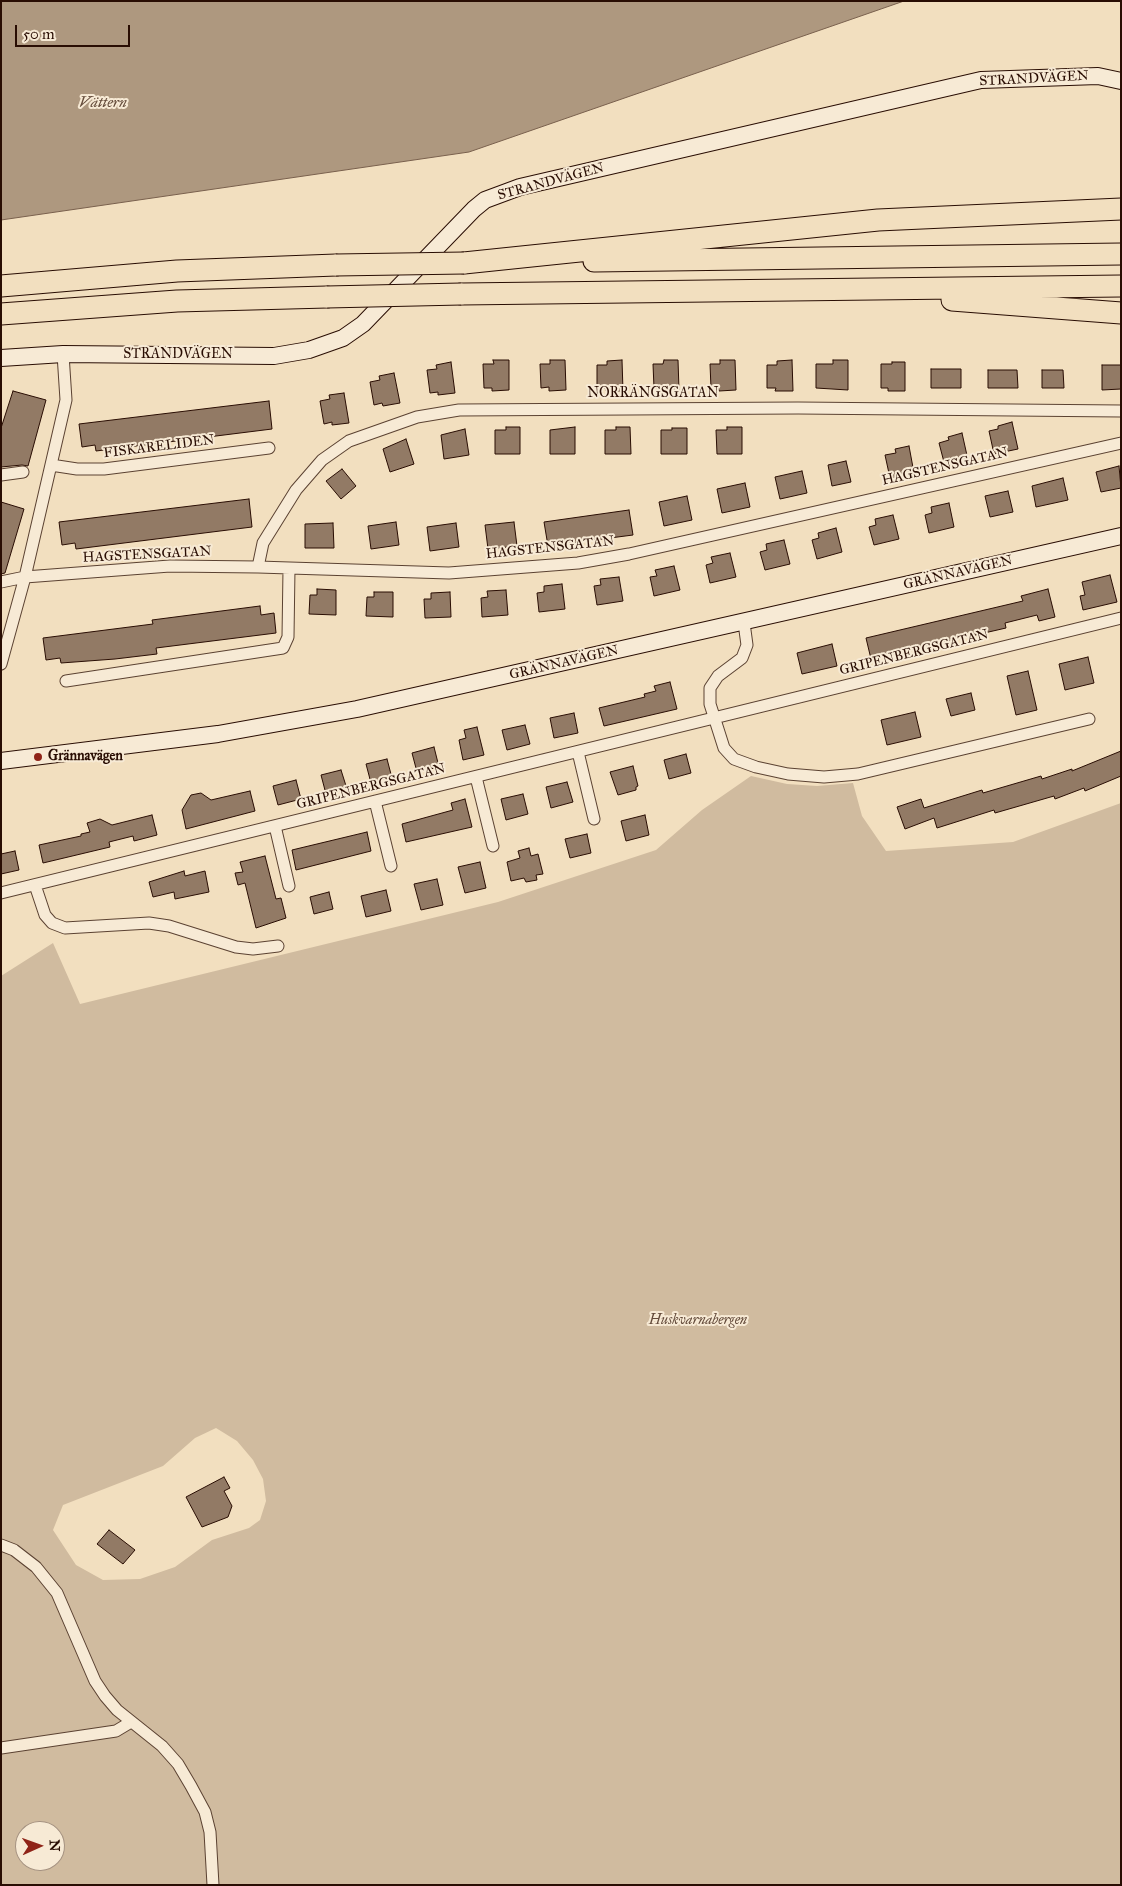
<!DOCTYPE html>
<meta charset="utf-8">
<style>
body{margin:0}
#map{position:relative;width:1122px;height:1886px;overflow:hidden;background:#f2dfbf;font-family:"IM FELL Great Primer",serif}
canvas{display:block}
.frame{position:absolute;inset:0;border:2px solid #290d03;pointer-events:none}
.north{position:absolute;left:15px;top:1821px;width:50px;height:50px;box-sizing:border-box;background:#f7ead5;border:1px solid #a59281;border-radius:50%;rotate:88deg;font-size:14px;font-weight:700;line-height:20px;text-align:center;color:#290d03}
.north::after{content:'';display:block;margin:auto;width:18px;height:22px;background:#8f2418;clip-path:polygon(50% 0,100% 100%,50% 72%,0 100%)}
.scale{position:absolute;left:15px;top:25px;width:115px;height:22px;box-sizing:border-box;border:2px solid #290d03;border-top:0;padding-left:6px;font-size:15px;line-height:18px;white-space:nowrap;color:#290d03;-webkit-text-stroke:4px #f7ead5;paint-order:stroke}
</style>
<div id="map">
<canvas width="1122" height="1886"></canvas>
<div class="frame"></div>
<div class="north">N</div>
<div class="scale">50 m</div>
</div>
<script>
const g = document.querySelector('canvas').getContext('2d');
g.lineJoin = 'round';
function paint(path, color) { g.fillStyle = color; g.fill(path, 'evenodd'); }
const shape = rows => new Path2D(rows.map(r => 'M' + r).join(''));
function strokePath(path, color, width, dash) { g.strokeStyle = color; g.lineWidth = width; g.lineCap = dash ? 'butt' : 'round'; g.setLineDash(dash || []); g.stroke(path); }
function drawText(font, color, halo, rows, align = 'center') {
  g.font = font + ' "IM FELL Great Primer",serif'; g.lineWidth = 4; g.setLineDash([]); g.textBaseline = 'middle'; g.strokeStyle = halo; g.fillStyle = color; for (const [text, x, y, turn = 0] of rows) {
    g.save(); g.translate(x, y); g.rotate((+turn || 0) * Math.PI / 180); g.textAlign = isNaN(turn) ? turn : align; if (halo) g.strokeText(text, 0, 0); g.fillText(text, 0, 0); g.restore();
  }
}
const green = shape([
 [751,776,787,784,817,786,853,783,862,816,886,851,1013,842,1121,803,1121,1885,1,1885,1,976,53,943,80,1004,498,902,656,850,702,810],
 [216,1428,237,1441,253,1460,263,1479,266,1501,260,1520,249,1528,212,1540,175,1567,140,1579,103,1580,76,1565,53,1530,63,1505,163,1466,195,1438],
 [25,1831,55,1831,55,1861,25,1861]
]);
const water = shape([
 [1,1,904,1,469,152,1,220,1,1]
]);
const building = shape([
 [493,360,509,360,509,390,492,391,492,388,484,388,483,364,494,364,493,360],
 [550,360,565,360,566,390,549,391,549,387,541,388,540,364,550,364,550,360],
 [622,360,623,391,606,391,605,388,597,388,597,365,607,365,607,361,622,360],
 [664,360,678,360,679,390,662,391,662,387,654,388,653,364,663,364,664,360],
 [720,360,735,360,736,390,719,391,718,387,711,388,710,364,720,364,720,360],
 [792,360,793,391,775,391,776,388,767,388,767,365,777,365,777,361,792,360],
 [833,360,848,360,848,390,816,388,816,364,833,364,833,360],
 [451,362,455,393,438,395,438,392,430,393,427,370,437,369,436,365,451,362],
 [892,362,905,362,905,391,888,391,888,388,881,388,881,364,892,364,892,362],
 [1102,365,1121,365,1121,389,1102,390,1102,365],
 [931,369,961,369,961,388,931,388,931,369],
 [988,370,1017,370,1018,388,988,388,988,370],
 [1042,370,1063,370,1064,388,1042,388,1042,370],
 [394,373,400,403,383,406,382,403,374,405,370,382,380,380,379,376,394,373],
 [13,391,46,400,28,466,22,465,1,467,1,428,13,391],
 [344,393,349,423,332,425,332,422,324,424,320,401,330,399,329,395,344,393],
 [269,401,272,429,96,451,95,445,82,447,79,424,269,401],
 [1012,422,1018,449,994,454,989,431,998,429,998,426,1012,422],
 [506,427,520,427,520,454,495,454,495,430,506,430,506,427],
 [575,427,575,454,550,454,550,430,575,427],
 [616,427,630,427,631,454,605,454,605,430,616,430,616,427],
 [727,427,742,427,742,454,717,454,716,430,727,430,727,427],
 [672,428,687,428,687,454,661,454,661,430,672,430,672,428],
 [465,429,469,455,444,459,441,435,465,429],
 [962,433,968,460,945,466,939,443,949,440,948,437,962,433],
 [406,439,414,464,390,472,383,449,406,439],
 [909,446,914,473,890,478,885,455,896,453,895,449,909,446],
 [846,461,851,482,832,486,828,465,846,461],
 [1119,466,1121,488,1101,492,1096,472,1119,466],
 [342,469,356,486,341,499,326,481,342,469],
 [802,471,807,493,780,499,775,477,802,471],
 [1063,478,1068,500,1036,507,1032,486,1063,478],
 [745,483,750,507,722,513,717,489,745,483],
 [1008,491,1013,512,990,517,985,496,1008,491],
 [687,496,692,520,664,526,659,502,687,496],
 [249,499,252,527,76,549,75,543,62,545,59,522,249,499],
 [1,502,24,509,5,573,1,574,1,502],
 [949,503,954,527,929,533,925,515,932,513,931,507,949,503],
 [629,510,633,535,548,546,544,522,629,510],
 [893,515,899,539,874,545,869,527,876,525,875,519,893,515],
 [396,522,399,545,371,549,368,526,396,522],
 [514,522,517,546,488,549,485,525,514,522],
 [333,523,334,548,305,548,305,524,333,523],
 [456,523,459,547,430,551,427,527,456,523],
 [836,528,842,552,817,559,812,540,819,538,818,533,836,528],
 [784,540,790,564,765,570,760,552,767,550,766,544,784,540],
 [730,553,736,577,710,583,706,565,713,563,711,557,730,553],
 [674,566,680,590,654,596,650,577,657,576,655,570,674,566],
 [1110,575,1117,602,1083,610,1080,596,1085,595,1082,582,1110,575],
 [619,577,623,601,597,605,594,586,601,585,600,579,619,577],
 [562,584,565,609,539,612,537,593,544,592,544,586,562,584],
 [317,589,336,590,336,615,309,614,310,595,317,595,317,589],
 [1048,589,1055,617,1039,621,1037,615,1005,623,1006,628,871,659,866,638,1023,601,1021,596,1048,589],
 [506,590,508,615,482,617,481,598,488,597,487,591,506,590],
 [374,592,393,592,393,617,366,616,367,597,374,597,374,592],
 [450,592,451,617,425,618,424,599,431,599,431,593,450,592],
 [260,606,261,615,274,613,276,633,156,648,157,654,115,659,61,663,60,658,46,660,43,638,153,624,152,620,260,606],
 [832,644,837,666,802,674,797,653,832,644],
 [1088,657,1094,683,1065,690,1059,664,1088,657],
 [1028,671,1037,710,1016,715,1007,676,1028,671],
 [670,682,677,709,604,726,599,708,645,697,644,694,656,691,654,686,670,682],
 [971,693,975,710,951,716,946,699,971,693],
 [915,712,921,737,887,745,881,720,915,712],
 [574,713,578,733,554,738,550,718,574,713],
 [525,725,530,744,507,750,502,730,525,725],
 [477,727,484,755,463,760,459,740,466,738,464,730,477,727],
 [434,747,439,767,417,772,412,753,434,747],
 [1121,751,1121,776,1085,791,1084,788,1055,799,1054,796,995,813,994,810,937,828,934,818,905,829,897,807,921,799,924,808,982,790,983,793,1041,776,1042,779,1072,769,1072,771,1121,751],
 [686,754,691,773,669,779,664,760,686,754],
 [387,759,392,778,371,783,366,764,387,759],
 [633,766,638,786,636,787,636,790,618,795,610,772,633,766],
 [341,770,347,789,326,794,321,775,341,770],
 [296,780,301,799,278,805,273,786,296,780],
 [567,782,573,802,551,808,546,787,567,782],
 [250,791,255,811,186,829,182,810,191,795,201,793,211,800,250,791],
 [523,794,528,814,506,820,501,799,523,794],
 [465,799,472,827,406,842,402,824,453,810,451,803,465,799],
 [152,815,157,835,134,841,133,836,109,842,110,847,43,863,39,845,81,836,81,834,90,832,87,823,100,819,112,825,152,815],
 [645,815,649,835,626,841,621,821,645,815],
 [367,832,371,851,296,870,292,850,367,832],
 [587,834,591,853,570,858,565,839,587,834],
 [529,848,531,856,538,854,543,874,536,875,537,880,526,882,524,878,511,881,507,862,520,858,518,851,529,848],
 [15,851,19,870,1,874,1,854,15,851],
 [265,856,276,899,281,898,286,918,256,928,245,883,238,885,235,873,243,872,240,862,265,856],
 [480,862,486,888,465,893,458,867,480,862],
 [184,871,185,876,205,871,209,892,175,899,174,892,153,897,149,882,184,871],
 [437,879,443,905,421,910,414,884,437,879],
 [386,890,391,911,366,917,361,896,386,890],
 [329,892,333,909,314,914,310,897,329,892],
 [224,1477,230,1488,224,1491,232,1506,228,1517,202,1527,186,1497,224,1477],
 [109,1530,135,1550,123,1564,97,1544,109,1530]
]);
const street = shape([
 [51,465,77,469,104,469,269,448],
 [1,475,23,472],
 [258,567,263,543,296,490,322,460,349,441,417,417,459,410,798,408,1121,411],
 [1,582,25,577,170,566,258,567,449,573,578,563,629,554,1121,443],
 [744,623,747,645,742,658,718,676,710,688,710,704,724,748,734,759,756,767,788,774,824,777,858,774,1089,719],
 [1,664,25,577,66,400,63,354],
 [66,681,283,648,288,637,289,569],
 [578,752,594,819],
 [476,777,493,846],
 [375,801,391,866],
 [275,826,289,886],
 [35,885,45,915,52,923,65,928,149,923,169,926,236,947,253,949,278,946],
 [1,893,1121,618],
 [1,1545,14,1550,36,1567,57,1593,95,1681,105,1696,117,1710,162,1746,178,1764,191,1786,205,1812,210,1832,213,1885],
 [1,1748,116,1731,131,1722]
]);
const secondary = shape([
 [1,358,63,354,274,356,309,350,343,338,363,324,474,209,485,200,520,187,981,80,1098,76,1121,81],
 [1,761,218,734,357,709,1121,536]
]);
const highway = shape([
 [594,261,1121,254],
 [464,263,878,220,1121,209],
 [1,286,177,271,336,265],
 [461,294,1121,286],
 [952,300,1121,313],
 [1,314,177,301,327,297]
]);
const highwayBridge = shape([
 [336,265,464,263],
 [327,297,461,294]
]);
const markers = [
 [38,757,5,"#8f2418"]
];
const streetNames = [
 ["STRANDVÄGEN",1034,79,-3],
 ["STRANDVÄGEN",551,182,-15],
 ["STRANDVÄGEN",178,355],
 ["NORRÄNGSGATAN",653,394],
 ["FISKARELIDEN",159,447,-7],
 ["HAGSTENSGATAN",945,467,-13],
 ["HAGSTENSGATAN",550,548,-6],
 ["HAGSTENSGATAN",147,555,-3],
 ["GRÄNNAVÄGEN",958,573,-13],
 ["GRIPENBERGSGATAN",914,653,-14],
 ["GRÄNNAVÄGEN",564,663,-13],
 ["GRIPENBERGSGATAN",371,787,-14]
];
const poiNames = [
 ["Grännavägen",48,757]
];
const parkNames = [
 ["Huskvarnabergen",698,1321]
];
const waterNames = [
 ["Vättern",103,103]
];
paint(green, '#d0bb9f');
paint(water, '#ae987f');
strokePath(water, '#79604d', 1);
paint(building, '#927a65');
strokePath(building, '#290d03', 1);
strokePath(street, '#5b4232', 13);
strokePath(secondary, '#290d03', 18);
strokePath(highway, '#290d03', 23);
strokePath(street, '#f7ead5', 11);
strokePath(secondary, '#f7ead5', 16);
strokePath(highway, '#f2dfbf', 21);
strokePath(highwayBridge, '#290d03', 23, []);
strokePath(highwayBridge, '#f2dfbf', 21);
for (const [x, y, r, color] of markers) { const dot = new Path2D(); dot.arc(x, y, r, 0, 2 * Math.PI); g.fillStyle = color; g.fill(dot); strokePath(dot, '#f7ead5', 2); }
drawText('14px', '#290d03', '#f7ead5', streetNames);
drawText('bold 14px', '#290d03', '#f7ead5', poiNames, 'left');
drawText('italic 14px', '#634a3a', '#f7ead5', parkNames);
drawText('italic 15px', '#654c3b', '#f7ead5', waterNames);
</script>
